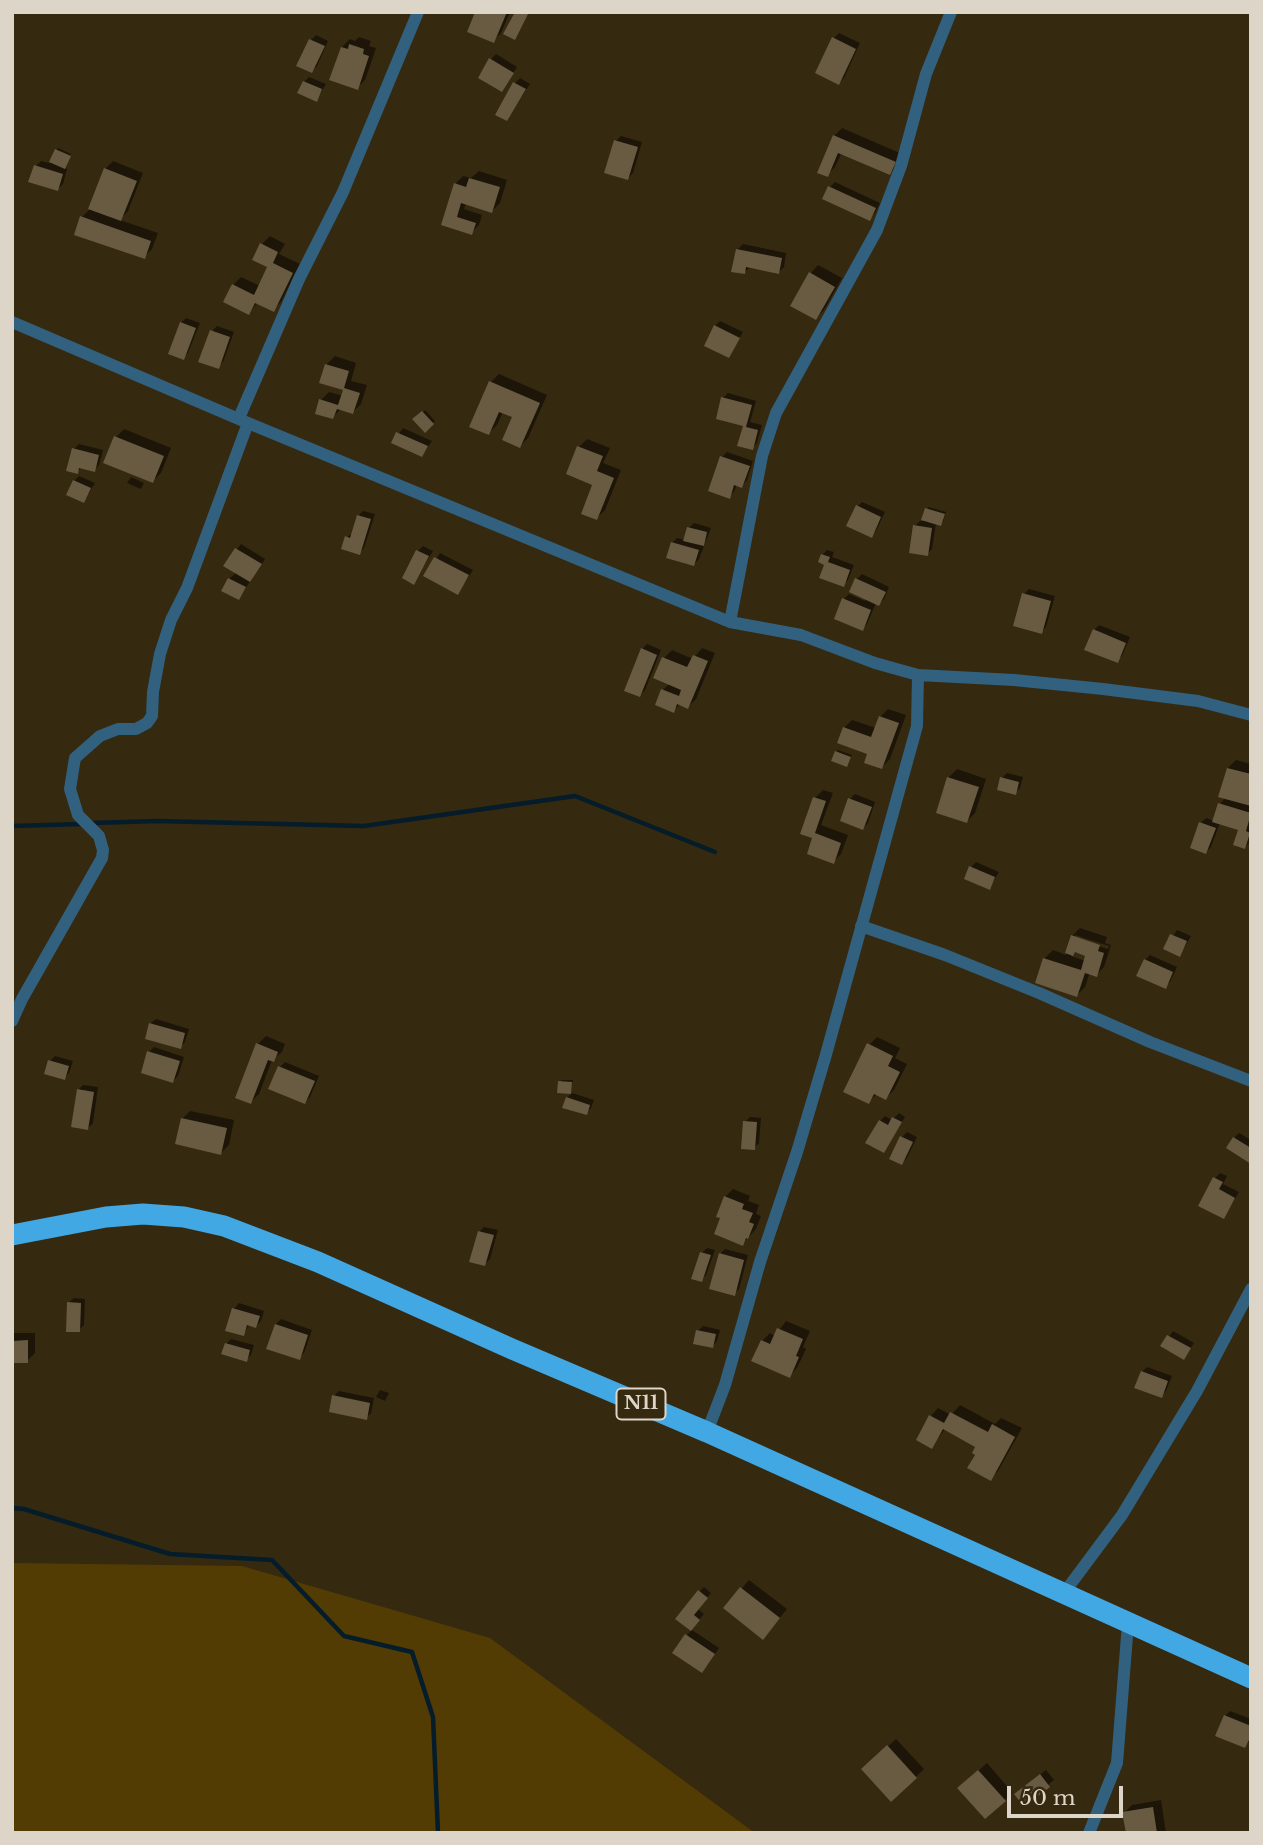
<!DOCTYPE html>
<style>
body{margin:0}
#map{position:relative;width:1263px;height:1845px;overflow:hidden;background:#352910;font-family:"Libre Baskerville",serif}
canvas{display:block}
.frame{position:absolute;inset:0;border:14px solid #ddd5c7;pointer-events:none}
.scale{position:absolute;left:1007px;top:1786px;width:116px;height:32px;box-sizing:border-box;border:4px solid #ddd5c7;border-top:0;padding-left:9px;font-size:21px;line-height:24px;white-space:nowrap;color:#ddd5c7;-webkit-text-stroke:5px #352910;paint-order:stroke}
</style>
<div id="map">
<canvas width="1263" height="1845"></canvas>
<div class="frame"></div>
<div class="scale">50 m</div>
</div>
<script>
const g = document.querySelector('canvas').getContext('2d');
g.lineJoin = 'round';
function paint(path, color) { g.fillStyle = color; g.fill(path, 'evenodd'); }
const shape = rows => new Path2D(rows.map(r => 'M' + r).join(''));
function strokePath(path, color, width, dash) { g.strokeStyle = color; g.lineWidth = width; g.lineCap = dash ? 'butt' : 'round'; g.setLineDash(dash || []); g.stroke(path); }
function drawText(font, color, halo, rows, align = 'center') {
  g.font = font + ' "Libre Baskerville",serif'; g.lineWidth = 6; g.setLineDash([]); g.textBaseline = 'middle'; g.strokeStyle = halo; g.fillStyle = color; for (const [text, x, y, turn = 0] of rows) {
    g.save(); g.translate(x, y); g.rotate((+turn || 0) * Math.PI / 180); g.textAlign = isNaN(turn) ? turn : align; if (halo) g.strokeText(text, 0, 0); g.fillText(text, 0, 0); g.restore();
  }
}
const green = shape([
 [12,1563,242,1566,490,1638,755,1833,12,1833]
]);
const shadow = shape([
 [477,12,510,12,501,33,493,41],
 [839,33,860,43,844,78,839,83,834,38],
 [316,35,328,41,317,66,312,71,311,40],
 [359,37,371,41,369,46,376,48,365,80,357,88,342,47,350,39,355,41],
 [496,54,517,67,502,90,491,59],
 [309,77,326,84,316,100,304,82],
 [520,78,530,84,507,119,515,83],
 [842,128,902,154,898,165,890,173,842,152,835,167,827,175,834,136],
 [621,136,642,142,633,173,628,178,616,141],
 [58,148,71,154,64,168,67,169,63,184,58,189,36,166,41,161,50,163],
 [113,161,143,173,128,211,120,220,158,233,152,249,144,257,82,217,90,209,105,169],
 [479,171,507,180,500,203,492,211,466,203,464,209,482,215,479,225,471,233,443,224,455,184,463,176,471,178],
 [835,182,880,203,875,213,870,218,830,187],
 [270,236,285,244,279,254,300,264,281,302,273,310,258,302,249,313,233,285,241,277,260,286,269,266,262,244],
 [743,244,786,253,784,267,779,272,749,268,744,273,738,249],
 [818,265,842,278,824,310,816,318,811,273],
 [186,318,200,323,188,353,183,358,181,323],
 [720,321,743,332,729,356,715,326],
 [217,326,234,332,223,362,218,367,212,331],
 [335,356,356,363,351,381,367,385,361,404,353,412,341,409,333,417,321,400,329,392,343,396,345,389,321,382,327,364],
 [499,374,547,395,528,438,520,446,514,417,503,412,497,425,489,433,491,382],
 [728,393,756,401,750,422,762,425,757,443,752,448,745,425,723,398],
 [425,410,435,421,425,430,415,419],
 [403,428,432,441,422,455,393,442],
 [124,429,171,448,161,473,153,481,116,437],
 [587,439,610,448,603,463,621,470,605,510,597,518,595,484,579,447],
 [79,444,103,450,99,465,94,470,82,467,77,472,74,449],
 [727,452,753,461,747,480,742,486,737,484,734,492,729,497,722,457],
 [79,476,95,483,84,501,74,481],
 [131,477,144,483,141,489,127,483],
 [862,502,885,512,876,531,871,536,857,507],
 [928,507,946,512,943,522,941,524,936,523,932,549,927,554,915,526,920,521,923,521],
 [363,511,375,514,364,548,359,553,347,537,353,533,358,516],
 [694,523,711,528,699,559,694,564,672,543,677,538,686,540,689,528],
 [241,544,265,559,239,598,229,579,237,572,226,565],
 [423,546,433,551,414,582,418,551],
 [827,550,834,552,832,557,854,565,848,580,843,585,822,555],
 [440,553,473,570,458,593,426,576],
 [862,574,889,587,884,599,879,604,876,603,867,624,862,629,844,599,849,594,865,601,866,598,857,579],
 [1029,589,1055,596,1046,627,1041,632,1024,594],
 [1099,625,1130,637,1122,656,1117,661,1094,630],
 [647,644,661,650,645,690,640,695,642,649],
 [702,648,715,653,696,699,688,707,680,704,673,711,663,690,670,683,656,677,664,658,672,650,693,659],
 [888,709,906,715,890,759,882,767,844,728,852,720,876,728,880,717],
 [838,750,852,755,848,763,836,752],
 [1236,760,1251,764,1250,842,1245,847,1240,829,1220,823,1211,847,1206,852,1201,823,1206,818,1214,821,1220,804,1226,797,1228,768],
 [957,769,986,779,975,813,967,821,938,812,949,777],
 [1007,773,1023,777,1020,788,1015,793,1002,778],
 [823,790,833,793,821,825,848,835,841,854,833,862,815,837,815,798],
 [855,794,875,802,868,823,863,828,850,799],
 [976,862,999,872,989,888,971,867],
 [1080,928,1107,937,1105,943,1111,945,1104,967,1096,975,1090,972,1085,987,1077,995,1037,982,1045,958,1053,950,1066,955,1072,936],
 [1075,935,1109,946,1108,949,1075,938],
 [1076,951,1088,955,1086,961,1071,956],
 [1177,930,1191,936,1180,955,1165,948],
 [1150,955,1177,967,1170,982,1165,987,1145,960],
 [156,1019,189,1029,185,1042,180,1047,150,1024],
 [266,1036,285,1044,282,1052,272,1060,259,1094,251,1102,258,1044],
 [877,1037,900,1048,895,1058,907,1064,894,1090,886,1098,877,1094,868,1102,869,1045],
 [154,1047,184,1057,178,1076,173,1081,149,1052],
 [55,1056,73,1061,69,1073,64,1078,50,1061],
 [285,1062,319,1076,310,1097,305,1102,271,1088,280,1067],
 [562,1080,573,1080,570,1092,559,1082],
 [83,1085,98,1087,93,1123,88,1128,78,1090],
 [572,1093,594,1100,591,1108,586,1113,567,1098],
 [190,1111,234,1120,229,1145,221,1153,182,1119],
 [899,1113,905,1117,883,1151,880,1121,885,1116,892,1120],
 [750,1117,761,1118,759,1143,754,1148,745,1122],
 [907,1132,917,1137,907,1158,902,1163,891,1158,902,1137],
 [1239,1133,1251,1140,1251,1162,1234,1138],
 [1220,1173,1227,1176,1223,1184,1239,1192,1224,1217,1201,1205,1215,1178],
 [733,1189,750,1196,748,1201,759,1205,756,1214,761,1216,756,1229,742,1244,725,1197],
 [484,1227,498,1230,490,1259,485,1264,479,1232],
 [707,1248,715,1250,706,1275,701,1280,702,1253],
 [725,1249,748,1255,739,1289,734,1294,720,1254],
 [74,1298,85,1299,84,1325,79,1330,68,1303],
 [239,1303,264,1311,261,1321,256,1326,250,1324,243,1334,234,1309],
 [281,1319,312,1330,304,1353,299,1358,276,1324],
 [786,1321,810,1331,803,1347,806,1349,797,1368,789,1376,762,1341,770,1333,775,1336],
 [703,1326,720,1330,717,1341,712,1347,698,1331],
 [1173,1331,1194,1343,1184,1358,1163,1346],
 [12,1333,35,1333,35,1353,27,1361,12,1362],
 [231,1339,254,1345,251,1355,246,1360,226,1344],
 [1147,1367,1172,1376,1166,1391,1161,1396,1142,1372],
 [380,1390,389,1393,385,1401,376,1397],
 [339,1391,374,1398,371,1413,366,1418,334,1396],
 [960,1405,995,1424,1001,1418,1022,1428,998,1471,990,1479,977,1455,978,1446,945,1429,932,1446,931,1416,938,1408,951,1415],
 [749,1580,787,1609,770,1630,725,1608],
 [704,1587,711,1593,698,1609,704,1614,691,1629,699,1592],
 [692,1630,719,1648,707,1666,687,1635],
 [1230,1711,1251,1719,1251,1740,1245,1746,1225,1716],
 [896,1739,924,1769,916,1777,872,1761],
 [987,1763,1012,1792,1005,1800,967,1781],
 [1046,1770,1054,1780,1024,1804,1021,1789],
 [1161,1800,1166,1833,1128,1833,1124,1813,1132,1805]
]);
const stream = shape([
 [92,823,157,821,364,826,575,796,715,852],
 [12,826,83,824],
 [12,1508,24,1509,170,1554,272,1560,344,1636,412,1652,433,1717,438,1833]
]);
const building = shape([
 [475,12,507,12,494,43,467,32],
 [515,12,529,12,515,40,503,34],
 [832,37,856,49,839,85,815,73],
 [309,39,325,46,312,73,296,66],
 [349,44,364,49,363,54,369,56,358,90,329,80,341,47,348,49],
 [489,58,514,73,502,92,478,78],
 [303,81,322,89,317,102,297,93],
 [513,82,526,89,507,121,495,115],
 [833,135,896,162,890,175,838,153,828,177,817,173],
 [614,140,638,147,628,180,604,173],
 [55,149,71,156,65,169,49,162],
 [34,165,63,174,58,191,28,182],
 [104,168,137,181,121,221,88,209],
 [469,178,500,187,492,213,461,203,457,217,476,223,472,235,441,225,454,183,466,187],
 [828,186,876,208,870,221,822,199],
 [80,216,151,241,145,259,74,235],
 [260,243,278,252,273,263,293,273,274,312,255,303,249,315,223,302,232,284,254,295,267,267,252,260],
 [736,249,782,258,779,274,746,267,745,274,731,272],
 [809,272,835,287,816,320,790,306],
 [180,322,196,328,184,360,168,354],
 [714,325,740,338,729,358,704,346],
 [210,330,230,337,219,369,198,362],
 [325,364,349,371,344,388,360,393,353,414,337,409,333,419,315,414,319,399,338,405,343,390,319,383],
 [489,381,540,403,520,448,502,440,512,417,499,412,489,435,469,427],
 [721,397,752,405,746,427,758,430,753,450,737,446,743,426,716,419],
 [422,411,434,424,425,433,412,419],
 [396,432,428,446,422,457,391,443],
 [114,436,164,456,153,483,103,463],
 [577,446,603,456,597,471,614,478,597,520,581,514,592,485,566,474],
 [72,448,99,455,95,472,79,468,78,474,66,471],
 [720,456,750,466,742,488,734,485,730,499,708,491],
 [73,480,91,488,84,503,66,495],
 [856,505,881,517,872,538,846,526],
 [925,508,945,514,941,526,921,520],
 [357,515,371,519,360,555,341,549,345,536,350,538],
 [913,525,932,528,928,556,909,553],
 [687,527,707,532,704,546,683,541],
 [671,542,699,550,694,566,666,558],
 [235,548,262,564,250,582,223,566],
 [416,550,429,556,414,585,402,578],
 [821,554,830,557,828,562,850,570,844,587,819,578,824,565,818,562],
 [434,557,469,575,458,595,423,576],
 [228,578,246,587,239,600,221,591],
 [855,578,886,592,879,606,849,592],
 [1022,593,1051,601,1042,634,1013,626],
 [842,598,871,610,863,631,834,619],
 [1093,629,1126,643,1118,663,1084,650],
 [641,648,657,655,640,697,624,691],
 [693,655,708,661,688,709,677,704,674,713,655,705,661,689,679,696,681,690,653,678,662,657,687,667],
 [879,716,899,723,882,769,864,763,867,754,837,743,843,727,871,737],
 [835,751,851,757,847,767,831,761],
 [1227,768,1251,774,1251,806,1218,797],
 [947,777,979,787,967,823,936,813],
 [1000,777,1019,782,1016,795,997,790],
 [813,797,826,801,815,833,841,843,834,864,807,854,812,838,800,834],
 [848,798,872,807,863,830,840,821],
 [1218,803,1251,813,1246,831,1250,833,1245,849,1233,845,1238,830,1212,822],
 [1199,822,1216,828,1206,854,1190,848],
 [969,866,995,877,990,890,964,879],
 [1170,934,1187,941,1180,957,1163,949],
 [1071,935,1100,945,1098,951,1104,953,1097,977,1085,973,1077,997,1035,983,1043,958,1081,970,1085,956,1075,952,1073,956,1065,953],
 [1144,959,1173,972,1166,989,1136,976],
 [149,1023,185,1033,181,1049,145,1039],
 [256,1043,278,1052,274,1062,268,1060,251,1104,235,1098],
 [867,1043,893,1056,888,1066,900,1072,886,1100,874,1094,869,1104,843,1092],
 [147,1051,180,1061,173,1083,141,1073],
 [48,1060,69,1066,65,1080,44,1074],
 [278,1066,315,1081,305,1104,268,1089],
 [558,1081,572,1082,571,1094,557,1093],
 [77,1089,94,1092,88,1130,71,1127],
 [566,1097,590,1105,587,1115,562,1108],
 [892,1117,902,1122,884,1153,865,1143,879,1120,888,1125],
 [181,1118,227,1128,221,1155,175,1144],
 [743,1121,757,1122,755,1150,741,1149],
 [900,1136,913,1142,902,1165,889,1159],
 [1233,1137,1251,1148,1251,1164,1226,1148],
 [1213,1177,1223,1182,1219,1189,1235,1198,1224,1219,1198,1206],
 [724,1196,744,1204,742,1209,753,1213,749,1222,754,1224,748,1239,746,1238,743,1246,714,1234,720,1218,716,1217],
 [478,1231,494,1235,485,1266,469,1262],
 [700,1252,711,1255,702,1282,691,1279],
 [719,1253,744,1260,735,1296,709,1289],
 [67,1302,81,1303,80,1332,66,1332],
 [232,1308,260,1316,256,1328,247,1325,244,1336,225,1331],
 [275,1324,308,1335,300,1360,266,1349],
 [777,1328,803,1339,796,1356,799,1357,790,1378,751,1361,761,1340,770,1344],
 [696,1330,716,1334,713,1348,693,1344],
 [1167,1335,1191,1348,1184,1360,1160,1346],
 [28,1340,28,1363,12,1363,12,1341],
 [225,1343,250,1350,247,1362,221,1354],
 [1141,1371,1168,1381,1162,1398,1134,1388],
 [332,1395,370,1403,367,1420,329,1412],
 [950,1412,988,1432,992,1424,1015,1437,991,1481,967,1468,975,1455,972,1453,975,1447,943,1429,932,1449,916,1440,929,1415,944,1423],
 [740,1587,780,1618,763,1640,723,1608],
 [698,1590,708,1598,694,1615,700,1620,691,1631,675,1619],
 [685,1634,715,1654,702,1673,672,1653],
 [1224,1715,1251,1726,1251,1736,1245,1748,1215,1736],
 [887,1745,917,1778,891,1802,861,1769],
 [978,1770,1006,1801,985,1819,957,1788],
 [1040,1774,1050,1787,1024,1807,1014,1794],
 [1153,1807,1157,1833,1126,1833,1122,1812]
]);
const street = shape([
 [12,322,248,423,730,622,801,635,875,663,918,675,1014,680,1103,689,1198,701,1251,715],
 [239,418,299,279,343,192,418,12],
 [730,622,762,456,776,413,877,230,901,166,926,74,951,12],
 [861,926,945,955,1039,993,1150,1042,1251,1081],
 [12,1021,22,999,102,858,103,850,99,836,78,815,70,789,75,758,100,736,118,729,136,729,147,723,152,716,153,692,160,654,171,620,187,588,248,423],
 [707,1432,725,1385,760,1262,797,1152,825,1058,917,726,918,675],
 [1064,1593,1122,1515,1197,1391,1251,1289],
 [1089,1833,1117,1763,1128,1623]
]);
const highway = shape([
 [12,1235,106,1217,143,1214,184,1217,224,1226,318,1262,512,1349,707,1432,1251,1678]
]);
const shields = [
 [641,1404,49]
];
const shieldNames = [
 ["N11",641,1404]
];
paint(green, '#533c04');
paint(shadow, '#0007');
strokePath(stream, '#051c2a', 4.5);
paint(building, '#695b42');
strokePath(street, '#31617f', 12);
strokePath(highway, '#42a8e4', 21);
for (const [x, y, w] of shields) { const box = new Path2D(); box.roundRect(x - w / 2, y - 15.5, w, 31, 5); g.fillStyle = '#352910'; g.fill(box); strokePath(box, '#ddd5c7', 2); }
drawText('bold 19px', '#ddd5c7', null, shieldNames);
</script>
